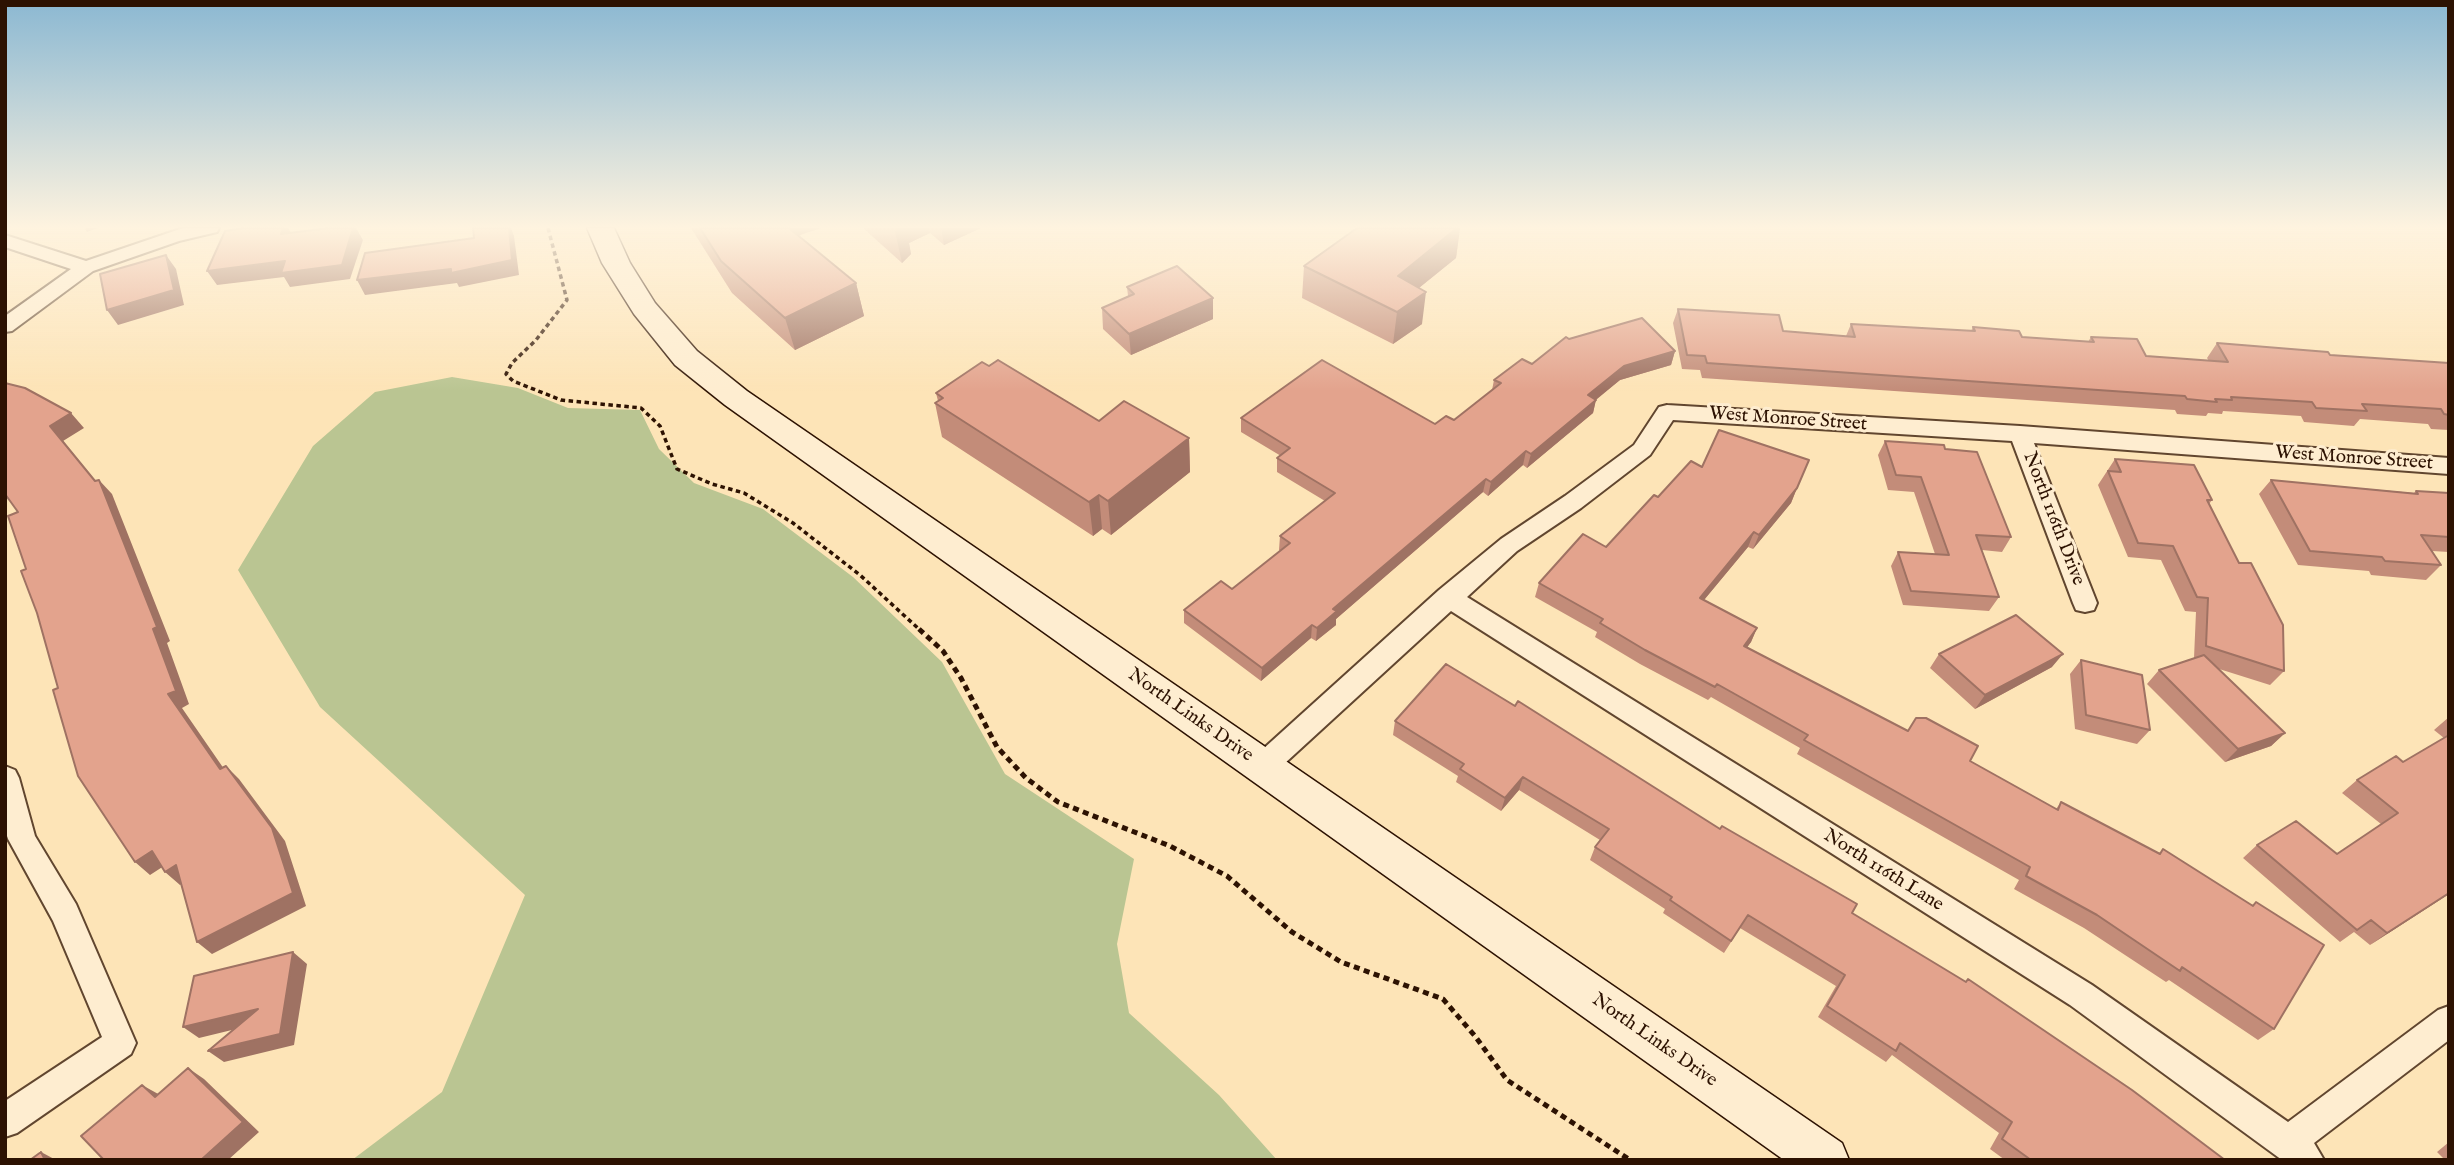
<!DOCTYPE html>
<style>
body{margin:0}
#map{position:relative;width:2454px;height:1165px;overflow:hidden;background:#fde4b7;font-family:"IM FELL English",serif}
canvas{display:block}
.frame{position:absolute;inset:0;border:7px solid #2d1202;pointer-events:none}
</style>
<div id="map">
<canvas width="2454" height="1165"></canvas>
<div class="frame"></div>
</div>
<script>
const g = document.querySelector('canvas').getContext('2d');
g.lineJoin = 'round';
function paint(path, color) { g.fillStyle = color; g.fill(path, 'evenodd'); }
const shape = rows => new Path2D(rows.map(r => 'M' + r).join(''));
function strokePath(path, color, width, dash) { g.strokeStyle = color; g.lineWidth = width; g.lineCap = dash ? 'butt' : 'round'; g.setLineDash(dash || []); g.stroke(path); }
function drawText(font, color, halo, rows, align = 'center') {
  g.font = font + ' "IM FELL English",serif'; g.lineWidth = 6; g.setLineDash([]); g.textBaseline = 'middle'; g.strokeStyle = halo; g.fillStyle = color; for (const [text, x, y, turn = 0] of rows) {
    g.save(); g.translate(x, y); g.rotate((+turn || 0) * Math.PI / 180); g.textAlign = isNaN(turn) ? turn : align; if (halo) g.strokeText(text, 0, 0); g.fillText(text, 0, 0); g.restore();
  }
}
const green = shape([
 [452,377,518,388,568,408,640,410,659,449,694,483,763,509,853,577,942,662,1005,774,1134,859,1117,944,1129,1013,1219,1095,1277,1160,352,1160,442,1092,525,895,320,707,238,570,313,446,375,392]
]);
const pathFar1 = shape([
 [548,228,567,300,536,340,512,363,506,374,513,381,561,400,641,408,660,426,677,469,712,484,744,493,793,523,860,575,921,631]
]);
const path = shape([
 [919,629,943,651,961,678,997,747,1026,778,1058,802,1170,846,1227,876,1292,932,1341,962,1443,999,1475,1036,1507,1080,1630,1160]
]);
const street = shape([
 [183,228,219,228,217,232,179,241,93,271,12,331,5,332,5,316,71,269,5,247,5,235,86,261,183,228],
 [1667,405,2020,426,2449,458,2449,474,2034,443,2097,603,2094,610,2085,612,2076,610,2073,603,2012,441,1673,420,1650,455,1581,508,1517,551,1467,597,2092,985,2288,1122,2438,1010,2449,1006,2449,1040,2314,1143,2324,1160,2282,1160,2070,1005,1451,611,1272,775,1262,779,1252,775,1248,767,1252,759,1439,590,1501,539,1565,496,1634,445,1659,407,1667,405],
 [5,766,15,770,19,778,35,836,76,904,136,1043,131,1054,17,1133,5,1137,5,1101,102,1037,53,921,8,839,5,830,5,766]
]);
const secondary = shape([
 [587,228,614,228,630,263,655,303,697,351,747,391,1842,1143,1849,1160,1784,1160,725,405,675,365,634,314,602,263,587,228]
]);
const wall = shape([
 [691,228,821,228,798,236,856,283,864,316,795,350,732,293],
 [863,228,981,228,944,245,930,233,909,243,911,254,902,263],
 [1357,228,1460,228,1456,258,1419,288,1422,324,1393,344,1302,298,1304,266],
 [1127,287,1213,298,1213,319,1131,355,1103,329,1102,308,1128,296],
 [1678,309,1783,331,1846,336,1851,324,1971,331,1973,327,2022,337,2088,342,2091,337,2146,356,2209,361,2207,358,2217,343,2330,355,2449,363,2449,430,2431,429,2428,424,2360,419,2354,426,2304,422,2301,416,2223,411,2222,414,2208,413,2206,416,2177,414,2175,410,1702,378,1700,370,1682,369,1673,323],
 [1569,339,1675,351,1671,365,1620,380,1596,399,1593,413,1527,468,1523,465,1488,496,1483,492,1336,619,1336,625,1316,641,1311,638,1261,681,1184,623,1184,610,1232,589,1281,551,1279,550,1280,536,1325,501,1277,472,1277,458,1281,456,1241,432,1241,418,1435,424,1454,420,1492,390,1494,380,1532,364],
 [936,393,1099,421,1189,438,1190,472,1111,535,1102,529,1093,536,942,437,935,403,938,401],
 [1885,441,1945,449,2011,537,2002,552,1982,550,1999,597,1989,611,1903,605,1891,566,1898,552,1935,554,1914,492,1888,490,1878,455],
 [2115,459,2212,500,2209,504,2284,671,2270,685,2216,668,2285,733,2271,746,2225,762,2147,684,2159,670,2194,658,2196,612,2185,611,2161,560,2128,557,2098,485],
 [1702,467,1797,488,1791,503,1753,549,1748,547,1704,600,1757,628,1751,642,1747,647,1908,731,1916,718,1970,761,2056,809,2061,802,2159,854,2163,849,2252,905,2256,902,2274,1029,2258,1040,2169,980,2166,982,2084,928,2014,889,2019,880,1797,754,1800,748,1711,697,1708,700,1640,664,1595,637,1597,632,1535,597,1539,583,1606,547,1658,497],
 [2271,480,2414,493,2416,491,2449,493,2449,552,2432,551,2441,565,2426,580,2371,575,2369,571,2298,565,2259,494],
 [1939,654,2052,667,1975,709,1930,668],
 [2081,660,2150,730,2137,744,2075,729,2070,674],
 [2449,717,2449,894,2370,945,2354,932,2340,942,2243,858,2257,845,2337,854,2381,824,2342,793,2357,780,2403,762,2444,738,2434,730],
 [1395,721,1852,913,1965,982,1968,979,2225,1160,2005,1160,1990,1149,1999,1133,1892,1055,1886,1062,1818,1017,1836,986,1740,928,1724,953,1663,913,1665,909,1590,860,1595,847,1600,840,1519,790,1501,811,1456,782,1458,776,1393,735],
 [2449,1142,2449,1160,2445,1160,2437,1152]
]);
const shadedWall = shape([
 [85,228,98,228,87,232],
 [283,228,288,228,294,238,281,234],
 [353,228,356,228,363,240,350,279,290,287,284,277,217,285,207,271],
 [509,228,511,228,514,236,519,275,459,287,457,283,365,295,357,280],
 [772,228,821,228,777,242],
 [898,228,929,228,930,233,909,243,911,254,902,263,895,231],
 [941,228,981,228,944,245],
 [1457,228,1460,228,1456,258,1394,308,1398,276],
 [166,255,176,269,184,305,118,325,107,310],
 [856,283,864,316,795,350,785,318],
 [1426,292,1422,324,1393,344,1397,312],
 [1213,298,1213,319,1131,355,1129,334],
 [1675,351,1671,365,1620,380,1585,409,1588,395,1624,366],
 [1596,400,1593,413,1527,468,1531,454],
 [71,413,84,428,63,441,103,490,99,480,112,494,170,641,167,643,189,704,182,708,233,782,220,769,168,694,50,426],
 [1189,438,1190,472,1111,535,1108,501],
 [1526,451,1523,465,1488,496,1491,482],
 [1486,479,1483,492,1336,619,1336,625,1316,641,1317,628,1333,609],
 [1797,488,1791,503,1753,549,1759,535],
 [1099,495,1102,529,1093,536,1089,502],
 [1754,532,1748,547,1694,612,1700,598],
 [1312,625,1311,638,1261,681,1262,668],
 [1757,628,1751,642,1738,660,1744,646],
 [2063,654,2052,667,1975,709,1985,695],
 [2285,733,2271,746,2225,762,2238,749],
 [226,766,239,779,285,841,306,906,212,954,197,942],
 [1523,777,1519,790,1501,811,1505,798],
 [152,851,167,864,150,875,135,862],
 [176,865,191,878,180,885,165,872],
 [2449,893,2449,894,2370,945,2387,933],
 [293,952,307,964,294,1045,224,1062,208,1051,280,1034],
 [258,1009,273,1020,199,1038,183,1027],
 [188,1068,204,1079,259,1132,228,1160,201,1160],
 [142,1085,160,1095,155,1097],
 [41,1152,56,1160,45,1160]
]);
const building = shape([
 [244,228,283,228,281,234,329,228,353,228,342,265,281,273,285,261,207,271,225,231,244,228],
 [473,228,509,228,512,260,451,273,451,269,357,280,365,253,474,238,473,228],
 [700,228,789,228,856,283,785,318,721,261,700,228],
 [1357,228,1457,228,1398,276,1426,292,1397,312,1304,266,1357,228],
 [166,255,174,290,107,310,100,274,166,255],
 [1177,266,1213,298,1129,334,1102,308,1134,294,1127,287,1177,266],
 [1678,309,1779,315,1783,331,1855,337,1851,324,1975,331,1973,327,2019,331,2022,337,2094,342,2091,337,2137,339,2146,356,2228,362,2217,343,2328,352,2330,355,2449,363,2449,415,2444,414,2441,409,2362,404,2367,411,2316,408,2312,402,2231,397,2232,400,2215,399,2217,402,2187,399,2185,396,1707,363,1705,356,1687,355,1678,309],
 [1642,318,1675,351,1624,366,1588,395,1596,400,1531,454,1526,451,1491,482,1486,479,1333,609,1337,611,1317,628,1312,625,1262,668,1184,610,1221,581,1232,589,1290,543,1280,536,1335,493,1277,458,1290,448,1241,418,1322,360,1435,424,1446,416,1454,420,1501,383,1494,380,1522,359,1532,364,1566,337,1569,339,1642,318],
 [998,360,1099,421,1124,401,1189,438,1108,501,1099,495,1089,502,935,403,943,398,936,393,982,362,989,366,998,360],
 [5,383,25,388,71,413,50,426,95,481,99,480,157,627,153,629,176,691,168,694,220,769,226,766,272,828,293,893,197,942,176,865,165,872,152,851,135,862,78,776,53,690,58,688,37,613,21,571,26,569,8,516,18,512,5,494,5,383],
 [1719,430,1809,460,1797,488,1759,535,1754,532,1700,598,1757,628,1744,646,1908,731,1916,718,1926,718,1978,746,1970,761,2058,810,2061,802,2160,854,2163,849,2253,906,2256,902,2324,945,2274,1029,2182,967,2180,971,2097,915,2026,876,2030,867,1804,740,1808,735,1717,684,1715,687,1645,650,1600,623,1603,619,1539,583,1583,534,1606,547,1654,495,1658,497,1691,461,1702,467,1719,430],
 [1885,441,1944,445,1945,449,1977,452,2011,537,1976,535,1999,597,1911,591,1898,552,1949,555,1921,477,1896,475,1885,441],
 [2115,459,2194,465,2212,500,2207,500,2239,563,2251,563,2283,625,2284,671,2206,646,2208,598,2197,597,2173,546,2138,543,2108,471,2121,472,2115,459],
 [2271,480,2418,494,2416,491,2449,493,2449,537,2421,535,2441,565,2385,561,2382,557,2310,551,2271,480],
 [2016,615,2063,654,1985,695,1939,654,2016,615],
 [2204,655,2285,733,2238,749,2159,670,2204,655],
 [2081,660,2142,675,2150,730,2086,715,2081,660],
 [1446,664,1515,706,1518,701,1720,829,1722,826,1857,904,1852,913,1966,982,1968,979,2132,1090,2225,1160,2031,1160,2002,1139,2012,1122,1900,1043,1896,1051,1827,1006,1845,975,1748,915,1731,941,1670,900,1672,897,1595,847,1609,829,1523,777,1505,798,1460,769,1464,764,1395,721,1446,664],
 [2449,735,2449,893,2387,933,2371,920,2357,930,2257,845,2296,821,2337,854,2398,813,2357,780,2396,756,2403,762,2449,735],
 [293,952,280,1034,208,1051,258,1009,183,1027,194,976,293,952],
 [188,1068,243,1122,201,1160,104,1160,81,1136,142,1085,155,1097,188,1068],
 [41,1152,45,1160,30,1160,41,1152]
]);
const streetNames = [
 ["West Monroe Street",1788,420,4],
 ["West Monroe Street",2354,459,4],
 ["North 116th Drive",2053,519,69],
 ["North Links Drive",1190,716,35],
 ["North 116th Lane",1883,871,32],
 ["North Links Drive",1654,1041,35]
];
paint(green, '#bac592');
strokePath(street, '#61462f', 4);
strokePath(secondary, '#2d1202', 3);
strokePath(pathFar1, '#2d1202', 3.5, [4.5, 3.5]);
strokePath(path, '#2d1202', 5, [6, 4.5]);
paint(street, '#feedd0');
paint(secondary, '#feedd0');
paint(wall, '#c38c79');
paint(shadedWall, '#9f7263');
paint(building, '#e3a38d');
strokePath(building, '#9f7263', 2);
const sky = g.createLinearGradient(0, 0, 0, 391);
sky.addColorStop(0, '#8bb8d2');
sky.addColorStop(0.58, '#fef3df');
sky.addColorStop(1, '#fef3df00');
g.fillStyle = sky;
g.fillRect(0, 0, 2454, 391);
drawText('19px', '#2d1202', '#feedd0', streetNames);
</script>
